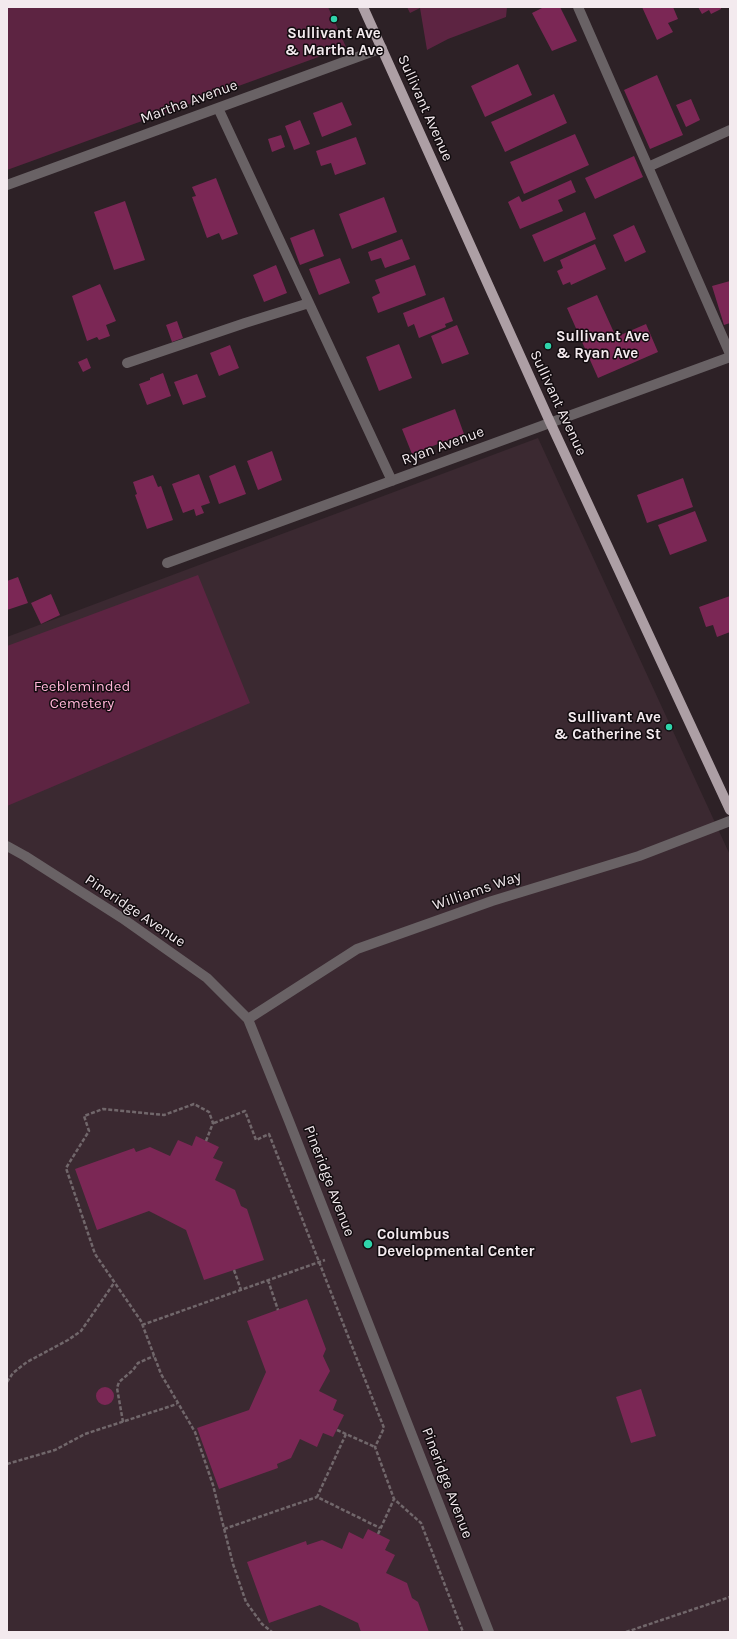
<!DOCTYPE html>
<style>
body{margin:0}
#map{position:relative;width:737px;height:1639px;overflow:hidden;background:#2d2126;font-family:Karla,sans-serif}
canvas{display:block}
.frame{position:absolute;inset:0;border:8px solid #f3eaee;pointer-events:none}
</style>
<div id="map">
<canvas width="737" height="1639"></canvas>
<div class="frame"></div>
</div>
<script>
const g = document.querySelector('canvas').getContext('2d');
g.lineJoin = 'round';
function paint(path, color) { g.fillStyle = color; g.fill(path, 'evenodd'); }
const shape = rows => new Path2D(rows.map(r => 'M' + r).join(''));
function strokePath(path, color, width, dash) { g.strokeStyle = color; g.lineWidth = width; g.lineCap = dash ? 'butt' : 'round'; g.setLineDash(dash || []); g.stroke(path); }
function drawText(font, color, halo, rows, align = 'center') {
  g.font = font + ' Karla,sans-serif'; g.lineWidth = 3; g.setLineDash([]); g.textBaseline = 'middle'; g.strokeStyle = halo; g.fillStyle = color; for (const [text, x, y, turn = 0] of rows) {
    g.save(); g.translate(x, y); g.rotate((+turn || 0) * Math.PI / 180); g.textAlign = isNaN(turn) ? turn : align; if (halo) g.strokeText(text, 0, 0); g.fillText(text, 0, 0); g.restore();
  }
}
const built = shape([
 [538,438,730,855,730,1632,7,1632,7,637]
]);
const green = shape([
 [7,7,328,7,346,47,7,170],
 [407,7,507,7,506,17,448,39,427,50,420,8,410,13],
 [198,575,250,703,7,806,7,646]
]);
const building = shape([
 [544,7,560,7,577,41,552,51,532,13],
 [642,7,673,7,678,19,668,23,673,32,657,40],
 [698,7,721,7,721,9,711,14,709,10,702,14],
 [518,64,532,95,485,117,471,86],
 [657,75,683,135,650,149,624,90],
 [554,94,567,123,505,152,491,122],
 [691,99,700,120,686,127,676,105],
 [342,102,352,125,322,137,313,113],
 [300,120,310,144,294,150,285,126],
 [575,134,589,165,524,194,510,162],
 [281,135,285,147,272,152,268,139],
 [356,137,366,164,335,175,331,163,321,166,316,151],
 [634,156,643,177,595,199,585,178],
 [216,178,238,234,222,240,219,233,207,238,192,197,196,196,192,187],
 [571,180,576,192,558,200,563,211,520,229,508,202,519,196,522,202],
 [384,197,397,232,352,249,339,214],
 [125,201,145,260,114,270,94,212],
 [585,212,596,239,544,262,532,235],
 [634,225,646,252,625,262,613,235],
 [314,229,324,256,300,265,290,238],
 [402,239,410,259,385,268,381,258,371,261,368,252],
 [595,244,606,269,571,285,570,282,563,285,557,271,563,268,560,260],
 [340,258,350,283,319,295,309,269],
 [276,265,287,293,264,302,253,275],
 [415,265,426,295,378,313,372,297,380,293,375,280],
 [730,281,730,323,724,325,712,286],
 [100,284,116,321,106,325,110,336,99,340,97,337,87,341,72,296],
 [597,295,616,337,646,324,658,352,598,378,567,308],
 [444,297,453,321,445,324,446,327,419,338,414,324,408,327,403,313],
 [177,321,183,338,172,342,166,325],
 [457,325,469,354,442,364,431,336],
 [399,344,412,378,379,391,366,357],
 [230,345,239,368,219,376,210,353],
 [87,358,91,368,83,372,78,362],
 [163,373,171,396,147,405,139,384,150,380,150,378],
 [197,374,206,397,183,405,174,382],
 [455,409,464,434,412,454,402,429],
 [272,451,282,480,258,490,247,461],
 [235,465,246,494,219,504,209,476],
 [199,474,210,503,201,506,204,513,196,516,194,509,183,513,172,484],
 [153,475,158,487,161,486,173,520,147,529,135,495,137,494,133,482],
 [683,478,693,507,647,523,637,495],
 [695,511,707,541,670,555,658,525],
 [18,577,28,603,7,610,7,581],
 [51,594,60,615,41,624,31,603],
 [730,596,730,632,717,637,713,625,706,627,699,607],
 [196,1136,219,1147,213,1158,223,1162,215,1180,235,1190,241,1206,247,1209,264,1260,204,1280,186,1230,149,1211,97,1230,75,1169,134,1148,136,1152,150,1147,170,1156,178,1140,192,1146],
 [307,1299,326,1349,323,1356,330,1371,319,1391,337,1400,333,1410,344,1415,333,1437,323,1433,317,1447,300,1439,291,1458,277,1464,278,1468,219,1489,197,1428,249,1410,266,1372,247,1321],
 '96 1396a9 9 0 1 1 18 0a9 9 0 1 1-18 0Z',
 [641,1389,656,1436,631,1443,616,1397],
 [368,1529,390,1540,385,1550,395,1555,386,1573,407,1583,412,1598,418,1602,429,1632,361,1632,358,1623,320,1605,269,1623,247,1562,306,1541,307,1545,322,1540,342,1549,349,1532,363,1539]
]);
const path = shape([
 [214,1123,245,1111,256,1140,269,1134,384,1428,375,1447,394,1499,421,1523,463,1632],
 [206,1141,213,1123,209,1112,194,1104,164,1115,103,1109,84,1116,89,1131,66,1168,95,1254,141,1321,161,1374,195,1432,213,1485,233,1564,246,1602,262,1624,272,1632],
 [234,1270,241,1290],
 [268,1280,278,1310],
 [142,1325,325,1260],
 [7,1382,13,1373,27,1362,68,1340,81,1331,114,1283],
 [123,1422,117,1388,119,1382,133,1370,138,1363,154,1356],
 [337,1430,375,1447],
 [346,1434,317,1497,380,1528],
 [7,1464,55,1450,85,1434,177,1404],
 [224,1529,317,1497],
 [378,1534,394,1499],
 [626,1632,730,1597]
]);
const minor = shape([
 [578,7,730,354],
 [218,108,392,481],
 [648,167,730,130],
 [7,185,382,48],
 [127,363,245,323,309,303],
 [167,563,730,357],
 [7,846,25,856,122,918,207,978,248,1019,289,1121,489,1632],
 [248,1019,357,949,492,901,639,856,730,821]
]);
const major = shape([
 [363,7,550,422,730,810]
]);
const markers = [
 [334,19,4,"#2fd4aa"],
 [548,346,4,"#2fd4aa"],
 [669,727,4,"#2fd4aa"],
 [368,1244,5,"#2fd4aa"]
];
const poiNames = [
 ["Sullivant Ave",334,34,"center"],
 ["& Martha Ave",334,51,"center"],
 ["Sullivant Ave",556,337],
 ["& Ryan Ave",556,354],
 ["Sullivant Ave",661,718,"right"],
 ["& Catherine St",661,735,"right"],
 ["Columbus",377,1235],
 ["Developmental Center",377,1252]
];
const streetNames = [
 ["Martha Avenue",189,102,-20],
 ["Sullivant Avenue",425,108,66],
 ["Sullivant Avenue",558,403,65],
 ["Ryan Avenue",443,446,-20],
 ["Williams Way",477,891,-19],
 ["Pineridge Avenue",135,911,34],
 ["Pineridge Avenue",329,1181,69],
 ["Pineridge Avenue",447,1483,69]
];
const parkNames = [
 ["Feebleminded",82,687],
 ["Cemetery",82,704]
];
paint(built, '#3b2931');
paint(green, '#5d2442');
paint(building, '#7b2755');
strokePath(path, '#71676b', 2.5, [4, 2]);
strokePath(minor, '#696265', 10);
strokePath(major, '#ad9fa5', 10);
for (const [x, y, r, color] of markers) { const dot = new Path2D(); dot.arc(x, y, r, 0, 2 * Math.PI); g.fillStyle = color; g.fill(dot); strokePath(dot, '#120c0f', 1.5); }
drawText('bold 15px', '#f3eaee', '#120c0f', poiNames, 'left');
drawText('15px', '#f3eaee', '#120c0f', streetNames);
drawText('15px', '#ffb5d7', '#120c0f', parkNames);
</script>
